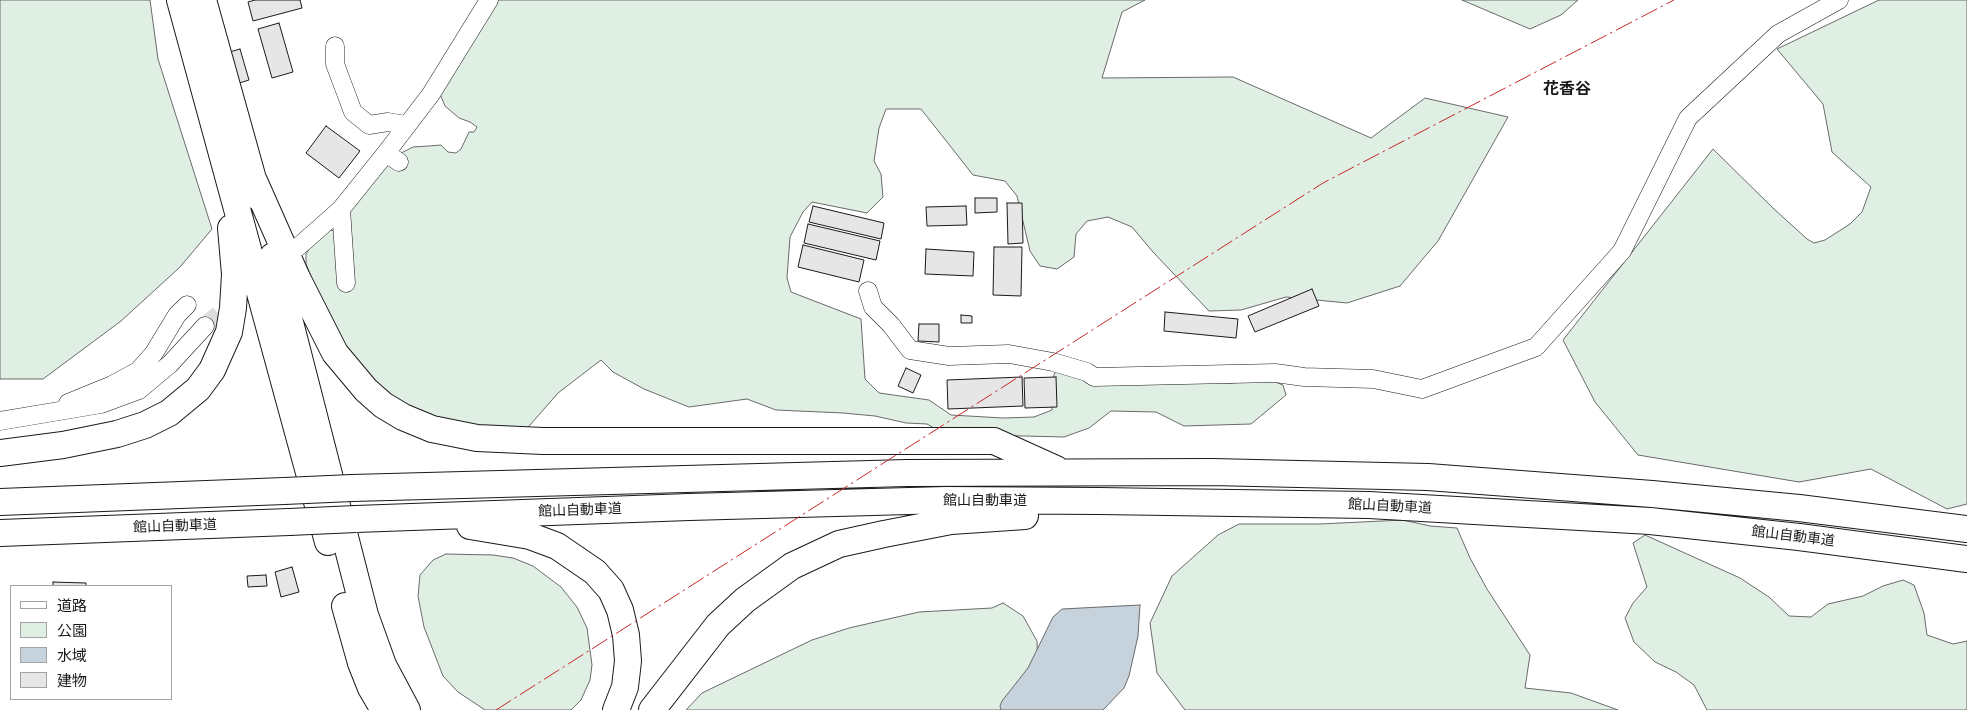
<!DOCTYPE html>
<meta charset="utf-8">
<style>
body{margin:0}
#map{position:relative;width:1967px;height:710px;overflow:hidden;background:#fff;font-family:"Source Serif 4","Noto Sans JP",serif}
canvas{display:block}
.legend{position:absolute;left:10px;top:585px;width:162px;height:115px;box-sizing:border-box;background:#fff;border:1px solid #a3a3a3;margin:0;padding:6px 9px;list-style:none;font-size:15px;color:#1a1a1a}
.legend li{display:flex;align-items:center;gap:10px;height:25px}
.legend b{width:25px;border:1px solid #a3a3a3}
</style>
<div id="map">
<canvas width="1967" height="710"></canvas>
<ul class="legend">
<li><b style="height:6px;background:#fff"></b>道路</li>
<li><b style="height:14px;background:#e0efe3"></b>公園</li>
<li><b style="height:14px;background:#c6d2dc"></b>水域</li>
<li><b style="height:14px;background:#e6e6e6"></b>建物</li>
</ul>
</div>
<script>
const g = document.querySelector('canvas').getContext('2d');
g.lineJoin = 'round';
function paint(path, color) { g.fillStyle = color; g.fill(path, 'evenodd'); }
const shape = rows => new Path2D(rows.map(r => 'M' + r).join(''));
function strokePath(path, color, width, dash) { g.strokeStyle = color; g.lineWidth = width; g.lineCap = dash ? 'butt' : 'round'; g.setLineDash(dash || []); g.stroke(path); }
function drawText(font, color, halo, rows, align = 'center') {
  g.font = font + ' "Source Serif 4","Noto Sans JP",serif'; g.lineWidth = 4; g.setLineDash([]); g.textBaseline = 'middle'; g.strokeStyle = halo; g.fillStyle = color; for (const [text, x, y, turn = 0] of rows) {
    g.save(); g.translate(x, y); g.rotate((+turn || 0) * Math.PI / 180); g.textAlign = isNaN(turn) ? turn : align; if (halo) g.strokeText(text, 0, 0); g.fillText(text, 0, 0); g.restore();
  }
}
const green = shape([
 [0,0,150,0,158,59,212,229,180,267,121,321,43,379,0,379,0,0],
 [496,0,1145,0,1122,12,1102,78,1233,77,1371,138,1425,98,1508,117,1438,241,1400,286,1347,303,1286,297,1241,310,1209,311,1153,252,1132,227,1108,217,1087,221,1076,234,1074,257,1057,269,1040,266,1030,251,1017,196,1005,181,973,175,921,109,886,109,879,128,874,161,881,174,883,197,867,213,812,202,803,212,790,237,787,278,791,292,861,319,865,379,879,393,929,400,951,415,1003,418,1034,417,1052,410,1050,385,1056,370,1230,383,1270,380,1283,385,1286,395,1251,424,1184,426,1156,412,1111,411,1089,428,1064,437,944,434,927,424,906,423,875,416,843,413,776,410,747,399,689,407,644,389,613,372,601,360,558,393,523,433,489,435,406,407,358,367,324,309,306,264,306,254,311,246,327,229,334,231,389,159,413,147,429,146,441,145,448,152,456,153,461,149,469,132,474,132,477,127,470,122,459,118,445,106,440,94,496,0],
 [1462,0,1578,0,1561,15,1530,29,1462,0],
 [1879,0,1967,0,1967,504,1947,509,1871,469,1799,482,1638,455,1595,402,1563,340,1713,149,1774,209,1807,239,1814,243,1825,240,1850,224,1862,212,1871,187,1832,152,1823,104,1777,49,1879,0],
 [1403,520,1430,526,1457,528,1470,558,1487,589,1530,655,1525,688,1571,693,1618,710,1185,710,1157,673,1150,623,1172,576,1218,535,1239,524,1320,524,1403,520],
 [1645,535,1740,578,1769,597,1789,616,1811,617,1828,604,1863,596,1883,586,1903,580,1914,585,1924,613,1927,635,1953,644,1967,641,1967,710,1707,710,1694,685,1676,672,1655,662,1634,642,1625,618,1633,603,1647,587,1633,543,1645,535],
 [446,554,493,555,513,558,533,566,561,587,577,607,587,628,592,665,590,680,581,700,571,710,485,710,458,692,443,676,424,627,418,596,420,575,433,560,446,554],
 [1003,603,1023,616,1037,641,1038,681,1009,710,686,710,702,693,812,640,849,628,919,612,992,608,1003,603]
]);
const water = shape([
 [1140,605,1138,636,1129,676,1124,688,1103,710,1001,710,1000,706,1002,701,1028,668,1053,617,1062,609,1140,605]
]);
const building = shape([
 [255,0,300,0,302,8,253,21,248,2,255,0],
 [279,23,293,72,272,78,258,29,279,23],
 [240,49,249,80,194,97,184,65,240,49],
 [326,126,360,151,339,178,306,153,326,126],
 [975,198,997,198,997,212,975,213,975,198],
 [1007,203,1022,203,1023,243,1008,244,1007,203],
 [813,206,884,223,881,239,809,222,813,206],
 [966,206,967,225,927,226,926,207,966,206],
 [808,224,880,241,876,260,804,243,808,224],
 [803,245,864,260,859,282,798,267,803,245],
 [994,247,1022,247,1021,296,993,295,994,247],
 [926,249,974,252,973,276,925,274,926,249],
 [1312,289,1319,306,1255,332,1248,316,1312,289],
 [1165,312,1238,319,1236,338,1164,331,1165,312],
 [961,315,972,316,972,323,961,323,961,315],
 [919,324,939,324,939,342,918,341,919,324],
 [906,368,921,375,913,393,898,386,906,368],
 [1022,377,1023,406,948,409,947,380,1022,377],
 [1056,377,1057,407,1025,408,1024,378,1056,377],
 [292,567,299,592,281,597,275,572,292,567],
 [266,575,267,586,248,587,247,576,266,575],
 [53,582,86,583,86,586,53,586,53,582]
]);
const minorTunnel = shape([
 [205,326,237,299]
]);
const minor = shape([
 [335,46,335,64,353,112,369,125,388,122,406,125],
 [386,153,399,162],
 [341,209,346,283],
 [298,247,341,209,386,153,431,94,489,0],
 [868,291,873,307,891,325,910,350,949,356,1009,354,1053,362,1087,372,1094,377,1275,373,1304,377,1373,379,1422,389,1536,347,1622,251,1688,118,1778,34,1839,0],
 [68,403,112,385,138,371,154,353,177,315,187,305],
 [0,421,101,404,139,390,170,364,205,326]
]);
const highway = shape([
 [180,0,328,542],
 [203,0,258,197],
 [254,181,297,278,335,353,366,390,383,405,403,417,432,429,477,438,543,441,994,441,1056,469],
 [273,256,365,615,383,665,407,710],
 [0,453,63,445,117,434,145,425,169,413,198,389,212,370,229,332,233,308,235,274,231,228],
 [352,488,907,473,1212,472,1428,477,1652,494,1799,508,1967,529],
 [0,502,284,491],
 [356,519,689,507,946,500,1099,501,1369,505,1650,521,1799,537,1967,559],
 [470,526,530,536,557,546,595,572,611,590,620,610,626,635,628,661,625,687,616,710],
 [0,533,289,522],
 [345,606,361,663,371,688,384,710],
 [652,710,718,625,745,600,792,566,839,544,884,534,951,521,1025,516]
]);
const highwayBridge = shape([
 [284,491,352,488],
 [289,522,356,519]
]);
const power = shape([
 [496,710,1323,183,1674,0]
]);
const streetNames = [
 ["館山自動車道",985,501],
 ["館山自動車道",1390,507,3],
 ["館山自動車道",580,511,-2],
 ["館山自動車道",175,527,-2],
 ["館山自動車道",1793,537,7]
];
const quarterNames = [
 ["花香谷",1567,90]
];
paint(green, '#e0efe3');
strokePath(green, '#6a6a6a', 1);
paint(water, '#c6d2dc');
strokePath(water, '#6a6a6a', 1);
paint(building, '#e6e6e6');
strokePath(building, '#1a1a1a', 1);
strokePath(minorTunnel, '#ddd', 18, [18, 9]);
strokePath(minor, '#1a1a1a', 19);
strokePath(highway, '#1a1a1a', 28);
strokePath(minor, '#fff', 18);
strokePath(highway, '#fff', 26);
strokePath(highwayBridge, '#1a1a1a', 28, []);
strokePath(highwayBridge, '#fff', 26);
strokePath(power, '#c62828', 1, [18, 4, 2.5, 4]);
drawText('14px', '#1a1a1a', '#fff', streetNames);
drawText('bold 16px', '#1a1a1a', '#fff', quarterNames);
</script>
